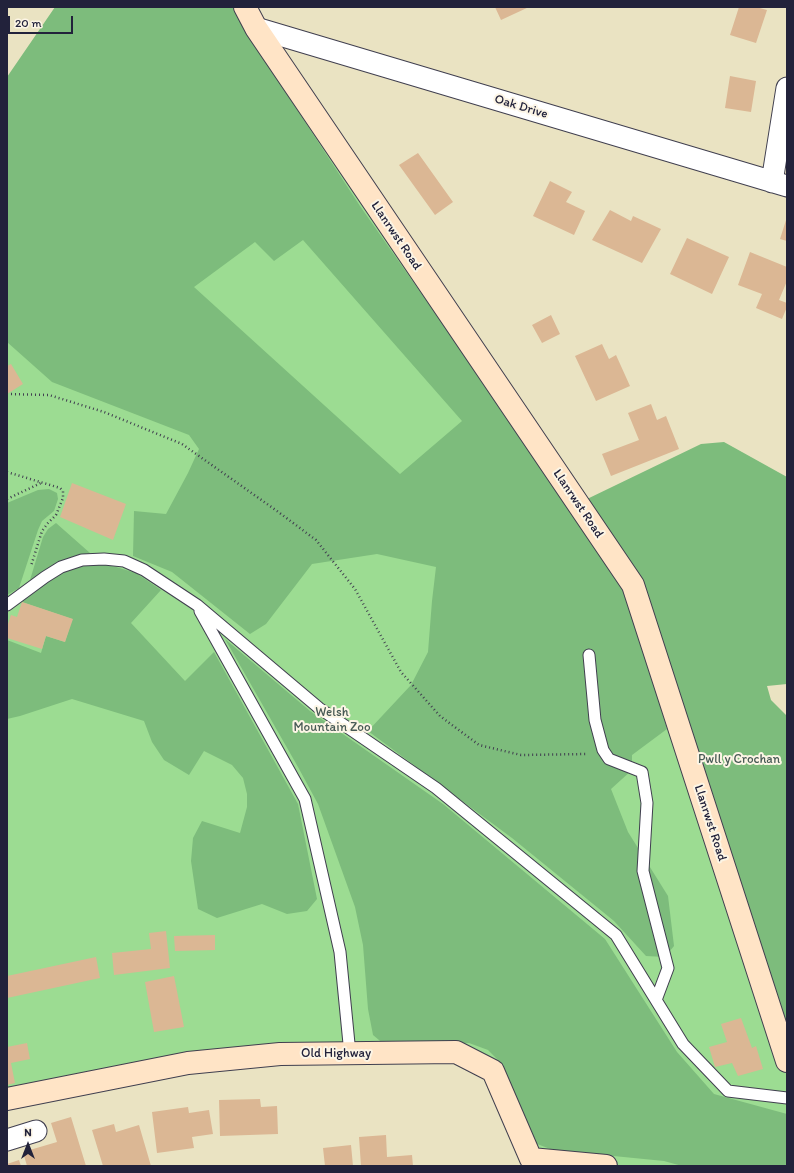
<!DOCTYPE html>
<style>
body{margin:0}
#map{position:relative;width:794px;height:1173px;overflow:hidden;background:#eae3c2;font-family:Itim,sans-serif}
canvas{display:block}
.frame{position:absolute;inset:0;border:8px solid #22223b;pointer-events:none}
.north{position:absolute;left:8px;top:1125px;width:40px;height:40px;-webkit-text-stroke:3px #fcf5e5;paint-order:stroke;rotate:0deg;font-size:11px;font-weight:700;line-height:16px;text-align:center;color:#22223b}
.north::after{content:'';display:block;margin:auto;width:14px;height:18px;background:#22223b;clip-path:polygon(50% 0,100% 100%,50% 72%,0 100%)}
.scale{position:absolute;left:8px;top:16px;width:65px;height:18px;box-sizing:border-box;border:2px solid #22223b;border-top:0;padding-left:5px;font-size:12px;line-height:14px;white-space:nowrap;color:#22223b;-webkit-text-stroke:3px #fcf5e5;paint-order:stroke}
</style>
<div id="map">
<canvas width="794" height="1173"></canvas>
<div class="frame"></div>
<div class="north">N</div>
<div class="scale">20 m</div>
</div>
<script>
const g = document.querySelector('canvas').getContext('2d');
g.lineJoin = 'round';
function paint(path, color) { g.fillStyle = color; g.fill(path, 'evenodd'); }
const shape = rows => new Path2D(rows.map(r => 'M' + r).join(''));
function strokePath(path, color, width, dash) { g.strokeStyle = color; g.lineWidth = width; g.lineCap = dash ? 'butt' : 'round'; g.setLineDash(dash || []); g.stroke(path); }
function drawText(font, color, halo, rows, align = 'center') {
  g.font = font + ' Itim,sans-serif'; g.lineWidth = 4; g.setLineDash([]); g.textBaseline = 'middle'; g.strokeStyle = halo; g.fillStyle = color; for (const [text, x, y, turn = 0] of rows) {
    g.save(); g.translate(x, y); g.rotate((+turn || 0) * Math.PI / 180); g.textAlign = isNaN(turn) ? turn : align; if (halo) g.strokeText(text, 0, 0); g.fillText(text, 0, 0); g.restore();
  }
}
const green = shape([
 [245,7,633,585,787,1061,787,1166,606,1166,531,1159,493,1071,456,1052,315,1045,7,1090,7,101]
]);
const forest = shape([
 [55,7,235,7,258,50,360,206,444,326,491,396,629,596,667,729,632,755,632,770,611,789,628,832,668,896,674,946,665,957,646,956,614,921,512,838,368,731,411,685,428,652,432,601,436,567,377,554,312,564,266,624,250,634,172,572,133,556,134,511,166,514,188,473,199,449,189,435,52,382,7,342,7,77],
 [303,240,462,421,400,474,194,287,255,242,274,261],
 [724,442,787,477,787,684,767,686,771,700,787,716,787,1061,633,585,585,500,701,444],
 [49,489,57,493,58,499,54,511,42,521,38,530,19,588,7,595,7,503,38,490],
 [56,523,90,553,75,556,60,563,30,580,43,537,48,529],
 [99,564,116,567,136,573,161,590,131,623,185,681,214,652,298,804,317,899,307,911,287,914,262,904,217,918,198,909,191,861,193,838,202,821,240,833,247,807,247,794,243,778,232,765,204,751,189,775,164,760,152,742,144,721,72,699,20,716,7,719,7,640,41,653,46,636,65,642,72,619,22,602,41,585,64,571,81,565],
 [225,639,310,711,443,804,605,939,677,1052,714,1094,787,1114,787,1166,682,1166,664,1161,553,1150,537,1144,502,1064,488,1050,469,1043,395,1047,385,1045,373,1035,368,1009,363,945,355,907,318,804,298,767]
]);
const building = shape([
 [495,7,529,7,501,20],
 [739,7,756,7,767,10,756,43,730,35],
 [730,76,756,81,751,112,725,108],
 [418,153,453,202,435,215,399,165],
 [550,181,572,192,566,202,585,211,574,235,533,216],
 [610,210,631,221,633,216,661,229,642,263,592,240],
 [787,217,787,241,780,239],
 [687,238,729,257,712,294,670,274],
 [750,252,787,267,787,281,779,300,787,303,787,307,782,319,756,308,762,294,738,285],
 [551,315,560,334,542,343,532,325],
 [602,344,609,359,616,355,630,386,596,401,575,356],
 [11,364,23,384,7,394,7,366],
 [651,404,657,420,666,416,679,449,611,476,602,454,639,440,628,413],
 [72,483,126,504,113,540,60,517],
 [22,602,73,619,65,642,46,636,42,649,7,638,7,627,11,615,17,617],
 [166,931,170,968,114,975,112,953,151,949,149,933],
 [215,935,215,950,175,951,174,936],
 [96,957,100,978,7,998,7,976],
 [174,976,184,1027,154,1032,145,982],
 [741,1018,752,1048,756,1046,763,1069,738,1076,732,1063,715,1067,709,1047,727,1042,721,1024],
 [27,1043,30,1059,11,1063,15,1083,7,1085,7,1047],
 [260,1099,261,1107,277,1106,278,1134,220,1136,219,1100],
 [188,1107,189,1113,209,1110,213,1134,192,1137,194,1148,157,1153,152,1112],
 [71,1117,86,1166,27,1166,23,1152,57,1142,51,1123],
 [114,1124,116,1132,139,1125,151,1166,103,1166,92,1130],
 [386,1135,387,1157,412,1155,413,1166,361,1166,359,1137],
 [351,1145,353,1166,325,1166,323,1148],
 [19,1160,21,1166,7,1166,7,1164]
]);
const path = shape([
 [7,394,49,395,104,412,182,444,277,511,316,540,355,589,401,672,440,716,479,745,521,755,588,754],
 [7,472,60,488,63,491,63,498,56,515,48,523,42,531,31,566],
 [7,499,41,483]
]);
const lane = shape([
 [7,605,45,577,61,567,82,560,104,559,124,561,144,570,197,605,319,708,436,788,616,935,683,1044,728,1091,787,1098],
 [200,611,305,799,340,952,350,1054],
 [589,655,595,720,603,750,609,759,642,772,647,803,643,871,668,968,656,1000]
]);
const street = shape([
 [256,28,787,186],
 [772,182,787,88],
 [7,1140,36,1131]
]);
const secondary = shape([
 [245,7,256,28,633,585,787,1061],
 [7,1099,188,1063,280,1054,456,1052,493,1071,531,1159,606,1166]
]);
const streetNames = [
 ["Oak Drive",521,107,17],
 ["Llanrwst Road",396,236,56],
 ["Llanrwst Road",578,504,56],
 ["Llanrwst Road",710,823,72],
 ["Old Highway",336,1054]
];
const parkNames = [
 ["Welsh",332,713],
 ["Mountain Zoo",332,728],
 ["Pwll y Crochan",739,760]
];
paint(green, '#9cdc92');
paint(forest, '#7dbc7c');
paint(building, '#dbb794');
strokePath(lane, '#403f4f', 13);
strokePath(street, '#403f4f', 23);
strokePath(secondary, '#403f4f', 24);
strokePath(path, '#403f4f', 2.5, [1, 3]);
strokePath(lane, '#fff', 11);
strokePath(street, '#fff', 21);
strokePath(secondary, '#ffe4c6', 22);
drawText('13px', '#22223b', '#fcf5e5', streetNames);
drawText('13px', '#475a55', '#fcf5e5', parkNames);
</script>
